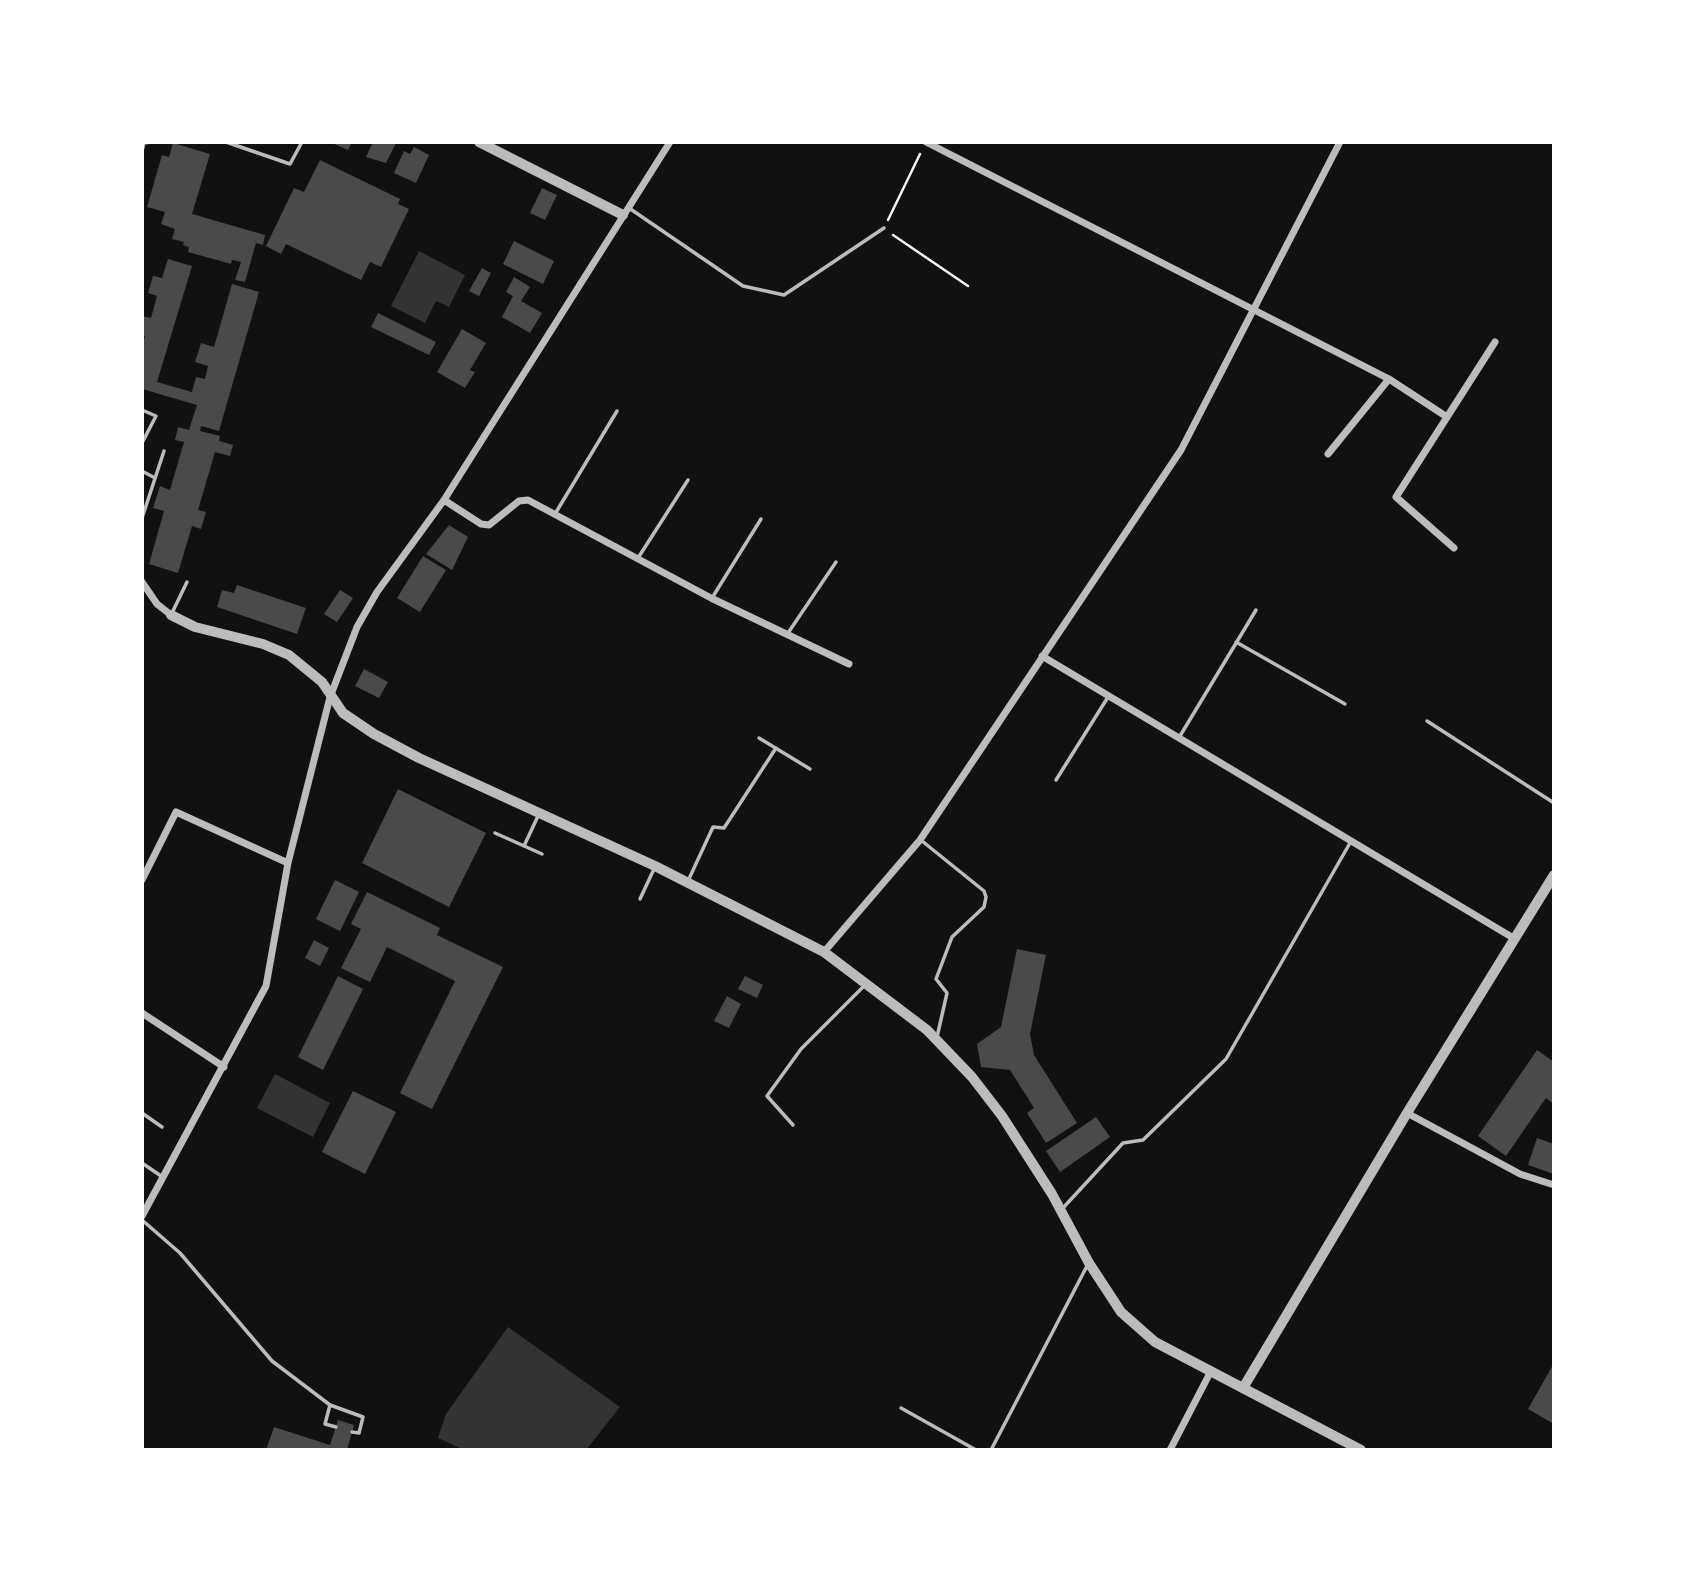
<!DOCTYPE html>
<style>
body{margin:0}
#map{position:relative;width:1696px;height:1592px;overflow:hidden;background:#111;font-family:Lato,sans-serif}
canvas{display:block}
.frame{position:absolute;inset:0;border:144px solid #fff;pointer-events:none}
</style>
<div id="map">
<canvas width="1696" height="1592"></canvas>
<div class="frame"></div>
</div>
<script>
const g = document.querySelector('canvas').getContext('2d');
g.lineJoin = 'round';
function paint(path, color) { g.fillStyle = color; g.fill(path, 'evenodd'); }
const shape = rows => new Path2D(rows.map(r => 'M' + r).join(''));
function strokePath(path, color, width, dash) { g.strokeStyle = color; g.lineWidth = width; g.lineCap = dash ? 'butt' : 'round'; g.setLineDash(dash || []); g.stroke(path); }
const water = shape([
 [419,251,465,275,449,307,436,301,425,323,391,306],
 [275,1074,330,1103,313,1137,257,1108],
 [508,1327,620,1407,586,1450,464,1450,438,1438,446,1414]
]);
const building = shape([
 [330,142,352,142,348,150],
 [373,142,396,143,386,163,366,157],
 [173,143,210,154,192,214,265,235,263,245,256,243,245,282,235,280,241,262,232,260,231,264,188,252,189,247,183,245,184,242,172,239,175,229,161,224,165,212,147,207,162,155,169,157],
 [414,147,429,155,416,183,394,173,404,151,410,154],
 [320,160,400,199,398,204,409,209,381,267,370,262,361,280,286,244,281,254,266,246,294,188,304,192],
 [542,188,557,195,545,220,530,213],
 [514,241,554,261,543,284,503,264],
 [168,259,192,266,157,382,192,392,196,377,205,379,208,366,195,362,201,343,214,347,232,284,259,292,219,431,201,426,200,431,220,436,219,441,233,445,230,456,215,452,198,510,206,512,201,529,192,526,178,573,149,564,164,511,153,508,160,486,170,490,184,442,175,440,178,427,189,430,197,405,142,389,142,346,145,336,142,335,142,316,151,318,157,296,148,293,153,276,162,278],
 [482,268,491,273,479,296,469,291],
 [514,277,530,287,521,301,542,313,530,333,502,317,513,296,506,292],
 [378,313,436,342,429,355,371,327],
 [462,329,486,343,470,370,475,372,465,388,437,372],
 [449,525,468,537,452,570,426,554],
 [423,556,446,570,420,612,397,598],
 [237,585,306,608,297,634,217,607,222,590,234,593],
 [340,590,353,598,337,622,324,614],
 [364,669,388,682,379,698,355,686],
 [398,789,486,833,449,907,362,863],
 [335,880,359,892,340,931,316,919],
 [367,892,440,928,437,935,503,967,432,1109,400,1093,455,981,387,947,370,982,341,968,361,929,351,924],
 [314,940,329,948,320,966,305,958],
 [1017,949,1046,955,1030,1034,1034,1055,1077,1123,1046,1143,1027,1113,1034,1108,1010,1070,981,1067,977,1044,1001,1027],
 [338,976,363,989,323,1070,298,1057],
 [745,976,763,985,757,998,738,989],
 [727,996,741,1004,729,1028,714,1021],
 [1537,1050,1554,1062,1554,1104,1546,1098,1506,1156,1478,1136],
 [353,1091,396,1112,365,1174,322,1152],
 [1096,1117,1110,1137,1060,1172,1046,1151],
 [1537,1138,1554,1144,1554,1174,1528,1165],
 [1554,1363,1554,1424,1528,1409],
 [338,1420,354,1425,347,1450,266,1450,274,1427,330,1445]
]);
const path = shape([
 [888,220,920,154],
 [893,235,968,286]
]);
const service = shape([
 [226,142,290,164,302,142],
 [142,151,144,143,151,142],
 [629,208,743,286,784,295,884,228],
 [142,410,156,416,142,443],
 [142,471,155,478],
 [555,514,617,411],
 [142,518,164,451],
 [638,558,688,480],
 [712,598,761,519],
 [171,615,187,582],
 [788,633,836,562],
 [1236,642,1345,704],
 [1427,721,1554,803],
 [1180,736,1256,610],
 [759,738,810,769],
 [1056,780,1108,697],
 [495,833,542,854],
 [922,841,984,891,986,897,984,907,952,937,936,979,947,993,937,1037],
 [524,846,538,816],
 [688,881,713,827,724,828,776,748],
 [640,899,654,869],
 [142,1113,162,1127],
 [793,1125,767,1096,801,1049,865,985],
 [142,1163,161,1176],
 [1062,1209,1123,1143,1143,1140,1226,1059,1350,843],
 [142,1220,180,1253,272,1361,330,1405,363,1417,359,1433,352,1432],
 [330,1405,325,1424,336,1427],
 [901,1408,976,1450],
 [991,1450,1087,1266]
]);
const minor = shape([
 [926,142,1389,379,1447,417],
 [1328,454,1389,379],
 [444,500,481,524,489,525,519,501,528,500,711,598,849,664],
 [1454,548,1396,497,1495,342],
 [142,582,157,604,171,615],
 [1042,656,1515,939],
 [142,880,176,812,288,863],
 [824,952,920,840,1181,450,1340,142],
 [142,1013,224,1067],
 [1407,1113,1520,1174,1554,1185],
 [142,1216,266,986,288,863,330,697,357,627,377,592,444,500,670,142],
 [1170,1450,1211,1371]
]);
const tertiary = shape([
 [479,142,623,215],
 [171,615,195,627,263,644,289,655,322,682,343,713,374,734,419,758,655,866,824,952,927,1030,972,1077,1002,1116,1052,1194,1089,1263,1121,1312,1155,1342,1361,1450],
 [1243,1388,1407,1113,1554,875]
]);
paint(water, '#333');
paint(building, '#4a4a4a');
strokePath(path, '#f5f5f5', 2.5);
strokePath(service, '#bcbcbc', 3.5);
strokePath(minor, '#bcbcbc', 7);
strokePath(tertiary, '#bcbcbc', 10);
</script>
